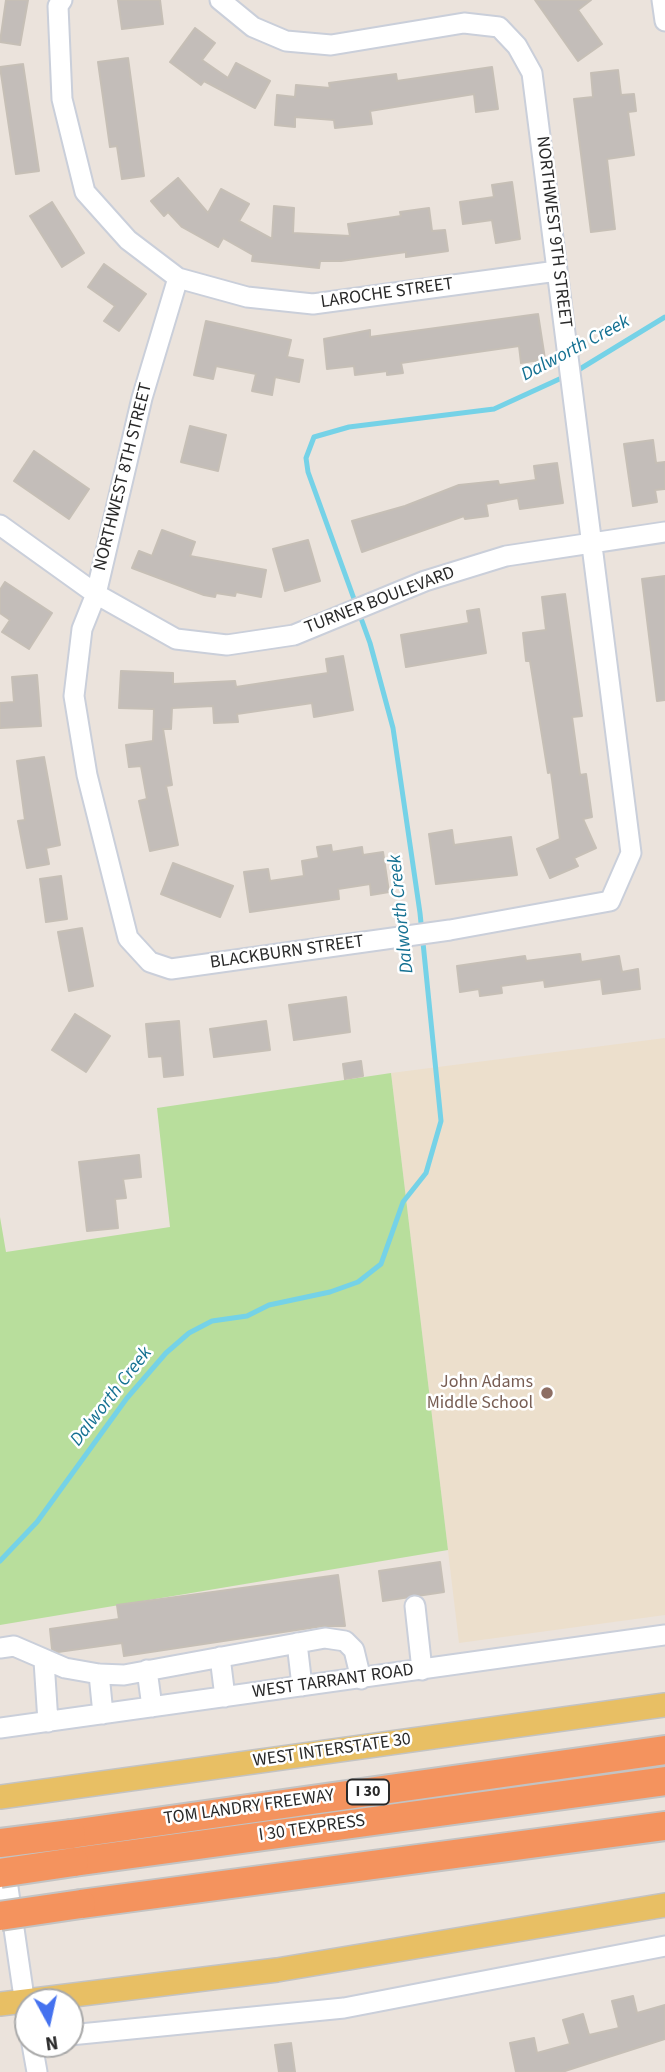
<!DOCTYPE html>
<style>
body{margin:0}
#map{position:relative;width:665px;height:2072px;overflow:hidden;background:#ebe3dc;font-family:"Source Sans 3",sans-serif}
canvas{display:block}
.north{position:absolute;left:14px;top:1988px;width:70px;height:70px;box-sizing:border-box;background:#fff;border:2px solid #a9a9a9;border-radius:50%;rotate:172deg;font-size:19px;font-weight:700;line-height:28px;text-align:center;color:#292929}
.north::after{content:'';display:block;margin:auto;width:24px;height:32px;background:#4572ef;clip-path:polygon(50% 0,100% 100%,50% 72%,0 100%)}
</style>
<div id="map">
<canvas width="665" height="2072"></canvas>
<div class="north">N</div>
</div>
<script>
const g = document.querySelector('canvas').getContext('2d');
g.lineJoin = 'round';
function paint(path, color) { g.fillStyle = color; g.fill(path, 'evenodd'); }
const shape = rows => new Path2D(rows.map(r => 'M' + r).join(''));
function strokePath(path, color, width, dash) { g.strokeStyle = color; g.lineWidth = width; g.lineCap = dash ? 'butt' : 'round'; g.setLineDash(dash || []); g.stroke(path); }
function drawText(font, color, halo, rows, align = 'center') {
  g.font = font + ' "Source Sans 3",sans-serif'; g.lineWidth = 5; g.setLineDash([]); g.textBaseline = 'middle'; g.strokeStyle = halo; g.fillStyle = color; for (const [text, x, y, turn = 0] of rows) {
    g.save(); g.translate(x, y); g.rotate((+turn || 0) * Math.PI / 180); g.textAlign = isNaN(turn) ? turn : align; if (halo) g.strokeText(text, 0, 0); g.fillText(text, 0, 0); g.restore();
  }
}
const education = shape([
 [665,1038,665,1615,459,1643,391,1073]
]);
const green = shape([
 [391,1073,448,1550,0,1625,0,1217,6,1252,170,1227,157,1108]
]);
const stream = shape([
 [575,372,665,317],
 [0,1561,37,1522,127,1398,166,1353,189,1333,212,1321,247,1316,269,1305,330,1292,358,1282,381,1264,403,1202,426,1173,441,1121,420,913,393,728,370,643,308,472,306,458,314,437,349,427,494,409,566,376]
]);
const building = shape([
 [6,0,28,0,20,45,0,42,6,0],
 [118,0,160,0,163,24,122,29,118,0],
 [535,0,591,0,578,10,602,44,578,61,535,0],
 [195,28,215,43,202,60,228,78,236,63,270,81,255,108,204,81,201,85,170,62,195,28],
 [128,58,144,176,122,179,117,146,110,147,98,62,128,58],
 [23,64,39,171,16,174,0,67,23,64],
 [492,67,498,109,476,112,474,94,370,111,372,124,335,128,334,120,295,117,295,127,275,125,277,95,295,97,296,85,330,88,329,83,396,74,397,81,492,67],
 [618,70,621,95,634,94,636,111,628,112,634,155,607,159,615,229,591,232,574,99,593,97,591,73,618,70],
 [178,178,208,213,221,189,249,204,239,221,272,239,274,206,294,208,293,233,350,236,348,224,401,216,400,212,429,208,432,231,445,230,448,251,406,257,406,252,341,261,320,261,319,268,252,261,253,255,223,238,218,247,182,227,168,212,164,216,151,201,178,178],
 [512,182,520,239,496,243,492,220,463,224,460,202,494,197,492,185,512,182],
 [52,202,84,253,62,267,30,216,52,202],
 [104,264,146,294,119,331,104,321,115,306,88,287,104,264],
 [538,314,545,359,521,363,519,346,401,363,403,373,387,375,387,371,355,375,354,366,327,369,324,339,370,330,370,337,538,314],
 [206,321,291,340,287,357,303,360,299,382,275,377,272,395,252,391,256,374,216,366,213,379,194,375,206,321],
 [190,426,226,435,218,471,181,462,190,426],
 [653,440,656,463,665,462,665,489,655,490,657,502,633,506,624,444,653,440],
 [34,451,89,489,69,519,14,481,34,451],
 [557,463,563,503,520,509,518,498,486,504,488,516,465,519,464,516,362,552,352,521,405,506,459,485,498,481,499,485,536,480,534,466,557,463],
 [162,530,195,542,190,556,266,570,261,597,236,592,235,596,216,593,215,597,204,595,132,568,139,551,152,556,162,530],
 [308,540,320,581,285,591,273,549,308,540],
 [665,576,665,700,657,701,642,579,665,576],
 [5,582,52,613,29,649,2,632,10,620,0,613,0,590,5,582],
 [565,594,582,716,572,717,580,775,586,774,592,817,583,819,596,848,574,858,578,866,550,878,537,849,560,839,551,772,548,773,530,661,526,661,523,633,546,630,542,597,565,594],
 [479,609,486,653,406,667,401,635,469,623,467,611,479,609],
 [343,656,353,710,314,717,312,703,237,714,238,722,214,723,213,706,172,708,171,729,163,729,172,785,166,786,178,845,150,851,139,801,147,799,141,766,129,767,126,745,153,741,154,709,119,708,121,671,173,673,173,684,235,681,236,687,328,673,326,659,343,656],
 [37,675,41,726,0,728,0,703,14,702,12,677,37,675],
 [44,757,60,845,46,848,49,864,27,868,18,821,25,820,17,761,44,757],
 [452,830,454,845,511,837,517,875,436,884,429,834,452,830],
 [331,845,332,852,362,847,363,855,383,852,389,892,371,895,370,884,338,889,339,899,250,912,244,872,268,869,270,881,304,876,302,861,319,858,317,847,331,845],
 [173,863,233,886,220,917,161,894,173,863],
 [61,876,67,919,46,922,40,879,61,876],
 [82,928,93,986,69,991,58,932,82,928],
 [580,954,581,962,619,956,622,972,638,969,640,989,603,994,601,979,545,987,544,980,501,986,502,993,480,996,479,989,460,992,457,966,525,956,526,961,580,954],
 [346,997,350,1032,294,1040,289,1005,346,997],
 [75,1014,110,1036,86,1072,52,1050,75,1014],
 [179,1021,183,1075,164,1077,162,1056,149,1057,146,1024,179,1021],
 [266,1021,270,1050,214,1057,210,1029,266,1021],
 [361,1061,363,1076,345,1079,343,1064,361,1061],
 [139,1155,141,1177,123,1179,126,1198,115,1199,118,1228,87,1231,79,1162,139,1155],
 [440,1562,444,1592,383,1601,379,1571,440,1562],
 [338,1575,345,1626,323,1626,124,1656,122,1643,58,1652,52,1649,50,1629,119,1619,117,1605,338,1575],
 [633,1996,637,2013,665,2005,665,2039,562,2072,516,2072,510,2043,534,2038,537,2053,570,2044,563,2020,583,2014,589,2035,619,2028,612,2001,633,1996],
 [291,2043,295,2072,279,2072,275,2045,291,2043]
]);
const minor = shape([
 [62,0,58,6,62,99,85,192,128,240,178,278,247,297,313,304,557,271],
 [662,0,665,21],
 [178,278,142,398,96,594,82,629,74,696,87,775,128,938,150,962,171,969,450,930,610,901,631,853,532,73,517,46,499,27,464,23,331,45,286,41,253,27,220,0],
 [0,525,96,594,176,639,227,645,294,635,425,581,506,556,665,532],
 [415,1606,422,1670],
 [297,1643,302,1686],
 [0,1648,14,1646,65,1668,99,1674,124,1675,325,1638,345,1641,354,1650,361,1679],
 [220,1657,225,1697],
 [44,1661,48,1722],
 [147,1670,152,1707],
 [99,1674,103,1714],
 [0,1728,665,1635],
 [4,1860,28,2025],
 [70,2035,344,2008,665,1946],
 [32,2044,37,2072]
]);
const major = shape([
 [0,1797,665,1705],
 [0,2004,277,1970,665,1905]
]);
const highway = shape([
 [71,1834,665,1750],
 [74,1862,665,1781],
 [81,1904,665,1826]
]);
const highwayBridge = shape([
 [0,1843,71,1834],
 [0,1873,74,1862],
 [0,1916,81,1904]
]);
const markers = [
 [547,1393,7,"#8d6e63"]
];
const shields = [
 [368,1792,42]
];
const shieldNames = [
 ["I 30",368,1792]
];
const streetNames = [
 ["NORTHWEST 9TH STREET",553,232,83],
 ["LAROCHE STREET",387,294,-8],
 ["NORTHWEST 8TH STREET",124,477,-76],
 ["TURNER BOULEVARD",380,601,-21],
 ["BLACKBURN STREET",287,953,-8],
 ["WEST TARRANT ROAD",333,1682,-8],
 ["WEST INTERSTATE 30",332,1751,-8],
 ["TOM LANDRY FREEWAY",249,1808,-8],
 ["I 30 TEXPRESS",312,1829,-8]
];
const educationNames = [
 ["John Adams",533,1383],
 ["Middle School",533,1404]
];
const waterNames = [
 ["Dalworth Creek",576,349,-28],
 ["Dalworth Creek",402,914,-96],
 ["Dalworth Creek",112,1397,-52]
];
paint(education, '#ecdfcc');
paint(green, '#b8de9c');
strokePath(stream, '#75d2e7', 5);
paint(building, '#c3bdb9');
strokePath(building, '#c6bfb6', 2);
strokePath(minor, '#cacfda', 23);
strokePath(major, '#c3c3c3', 26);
strokePath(highway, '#c3c3c3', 32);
strokePath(minor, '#fff', 19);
strokePath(major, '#e8bf64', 23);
strokePath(highway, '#f4935e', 28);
strokePath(highwayBridge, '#c3c3c3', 32, []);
strokePath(highwayBridge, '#f4935e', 28);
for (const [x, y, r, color] of markers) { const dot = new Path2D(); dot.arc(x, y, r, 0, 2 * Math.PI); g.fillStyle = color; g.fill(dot); strokePath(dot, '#fff', 2.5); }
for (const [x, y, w] of shields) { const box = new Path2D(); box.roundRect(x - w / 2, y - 12.5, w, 25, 5); g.fillStyle = '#fff'; g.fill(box); strokePath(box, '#292929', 2); }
drawText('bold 16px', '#292929', null, shieldNames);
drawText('18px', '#292929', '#fff', streetNames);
drawText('18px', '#785e54', '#fff', educationNames, 'right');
drawText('italic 19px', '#157192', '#fff', waterNames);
</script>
